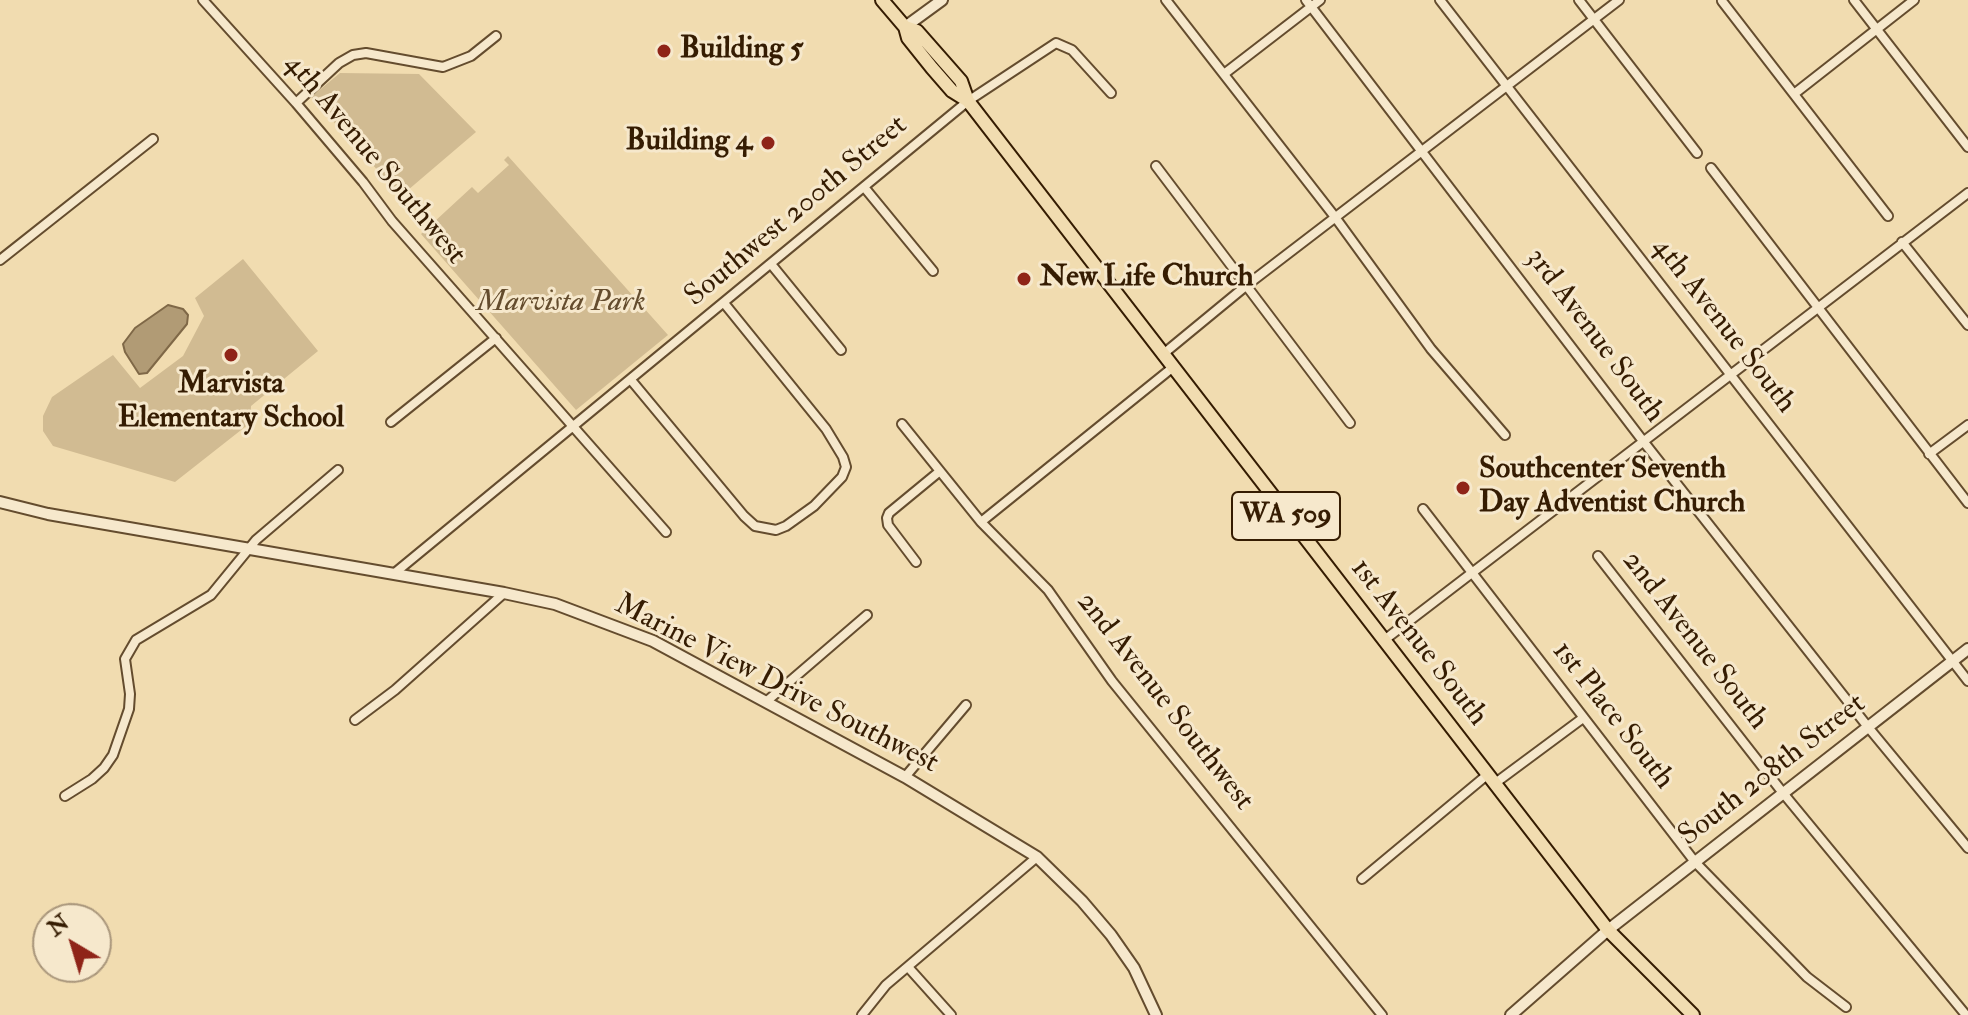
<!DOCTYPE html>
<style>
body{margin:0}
#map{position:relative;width:1968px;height:1015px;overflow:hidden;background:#f1dcb0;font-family:"IM FELL Double Pica",serif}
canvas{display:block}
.north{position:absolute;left:32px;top:903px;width:80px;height:80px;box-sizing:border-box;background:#f6e8cc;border:2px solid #a9967b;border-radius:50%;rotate:322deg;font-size:22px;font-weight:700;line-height:32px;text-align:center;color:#351c02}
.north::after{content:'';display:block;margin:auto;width:28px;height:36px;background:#8f2418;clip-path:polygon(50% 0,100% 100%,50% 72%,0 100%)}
</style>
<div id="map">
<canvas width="1968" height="1015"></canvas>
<div class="north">N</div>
</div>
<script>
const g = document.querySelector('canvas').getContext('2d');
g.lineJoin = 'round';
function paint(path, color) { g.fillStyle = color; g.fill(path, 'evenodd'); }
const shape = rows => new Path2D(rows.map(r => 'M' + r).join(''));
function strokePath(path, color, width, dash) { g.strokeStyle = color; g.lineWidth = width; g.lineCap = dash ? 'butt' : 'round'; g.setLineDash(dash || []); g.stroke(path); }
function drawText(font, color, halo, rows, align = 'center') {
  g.font = font + ' "IM FELL Double Pica",serif'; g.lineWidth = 6; g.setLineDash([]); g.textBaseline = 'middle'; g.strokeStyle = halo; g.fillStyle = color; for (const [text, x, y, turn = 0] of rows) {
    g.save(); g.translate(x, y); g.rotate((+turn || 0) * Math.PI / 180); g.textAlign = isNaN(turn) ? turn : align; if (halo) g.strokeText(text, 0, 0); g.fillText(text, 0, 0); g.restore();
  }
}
const green = shape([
 [340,73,419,74,476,132,401,196,311,97],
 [508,156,668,335,576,410,421,234,472,187,478,193,509,165,504,160],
 [243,259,318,351,251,406,250,423,175,482,53,446,43,431,43,416,52,397,113,355,140,388,183,356,204,316,195,298]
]);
const water = shape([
 [168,305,183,309,188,315,187,324,147,373,139,374,125,352,123,344,135,328,168,305]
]);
const minor = shape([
 [203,0,296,103,363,182,392,221,666,532],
 [1166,0,1335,217,1431,349,1505,435],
 [1306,0,1643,441,1868,727,1968,848],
 [1440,0,1968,681],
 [1579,0,1697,153],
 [1854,0,1968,147],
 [1722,1,1888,216],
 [1224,74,1320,0],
 [1794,94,1914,0],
 [296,103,339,63,353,55,366,53,443,67,471,56,496,36],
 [1156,166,1350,423],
 [1711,168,1968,503],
 [864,187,933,271],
 [1902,242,1968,325],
 [0,260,153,139],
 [771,264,841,350],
 [1162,355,1247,285,1619,0],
 [631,380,744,516,755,526,776,530,786,526,814,506,842,477,846,467,843,457,826,429,724,303],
 [391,422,496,338],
 [902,424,981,522,1048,590,1112,681,1382,1015],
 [1929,454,1968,425],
 [1423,509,1695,862,1807,977,1846,1007],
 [981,522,1172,368],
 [1598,556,1783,793,1966,1015],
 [916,562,888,525,887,518,889,513,940,471],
 [396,572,968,101,1056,43,1072,50,1111,93],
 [1383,641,1968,193],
 [767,701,867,615],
 [355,720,395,690,504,593],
 [905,777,966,705],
 [1494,784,1583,718],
 [65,796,92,779,104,768,113,755,129,709,130,694,125,659,136,640,211,595,256,540,338,470],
 [1362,879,1487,775],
 [908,967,951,1015],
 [862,1015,886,985,1037,857]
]);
const tertiary = shape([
 [905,27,942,0],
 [0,502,48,514,504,593,555,604,653,641,905,777,1037,857,1082,901,1111,935,1134,968,1156,1015],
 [1511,1015,1608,930,1968,649]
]);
const primary = shape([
 [882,0,905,27,908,38,932,68,952,91,968,101],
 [905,27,917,31,961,81,968,101,1608,930,1693,1015]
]);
const markers = [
 [664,51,8,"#8f2418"],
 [768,143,8,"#8f2418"],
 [1024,279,8,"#8f2418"],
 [231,355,8,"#8f2418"],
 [1463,488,8,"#8f2418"]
];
const shields = [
 [1286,516,108]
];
const shieldNames = [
 ["WA 509",1286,516]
];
const poiNames = [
 ["Building 5",680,51],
 ["Building 4",752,143,"right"],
 ["New Life Church",1040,279],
 ["Marvista",231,386,"center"],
 ["Elementary School",231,420,"center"],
 ["Southcenter Seventh",1479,471],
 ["Day Adventist Church",1479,505]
];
const streetNames = [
 ["4th Avenue Southwest",374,160,50],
 ["Southwest 200th Street",797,212,-40],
 ["4th Avenue South",1723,326,52],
 ["3rd Avenue South",1594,336,53],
 ["2nd Avenue South",1694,641,52],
 ["1st Avenue South",1418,643,52],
 ["Marine View Drive Southwest",776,685,27],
 ["2nd Avenue Southwest",1164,702,52],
 ["1st Place South",1612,716,52],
 ["South 208th Street",1773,771,-38]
];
const parkNames = [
 ["Marvista Park",561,304]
];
paint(green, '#d1bb92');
paint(water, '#b19b75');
strokePath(water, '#7f6847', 2);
strokePath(minor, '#644c2e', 12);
strokePath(tertiary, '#644c2e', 14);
strokePath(primary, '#351c02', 16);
strokePath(minor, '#f6e8cc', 8);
strokePath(tertiary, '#f6e8cc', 10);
strokePath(primary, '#f1dcb0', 12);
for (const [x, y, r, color] of markers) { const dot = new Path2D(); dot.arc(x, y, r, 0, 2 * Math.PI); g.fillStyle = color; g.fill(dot); strokePath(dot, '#f6e8cc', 3); }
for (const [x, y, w] of shields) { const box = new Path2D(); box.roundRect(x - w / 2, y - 24, w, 48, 6); g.fillStyle = '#f6e8cc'; g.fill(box); strokePath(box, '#351c02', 2); }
drawText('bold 28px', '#351c02', null, shieldNames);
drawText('bold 30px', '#351c02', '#f6e8cc', poiNames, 'left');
drawText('30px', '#351c02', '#f6e8cc', streetNames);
drawText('italic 30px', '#644c2d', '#f6e8cc', parkNames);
</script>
